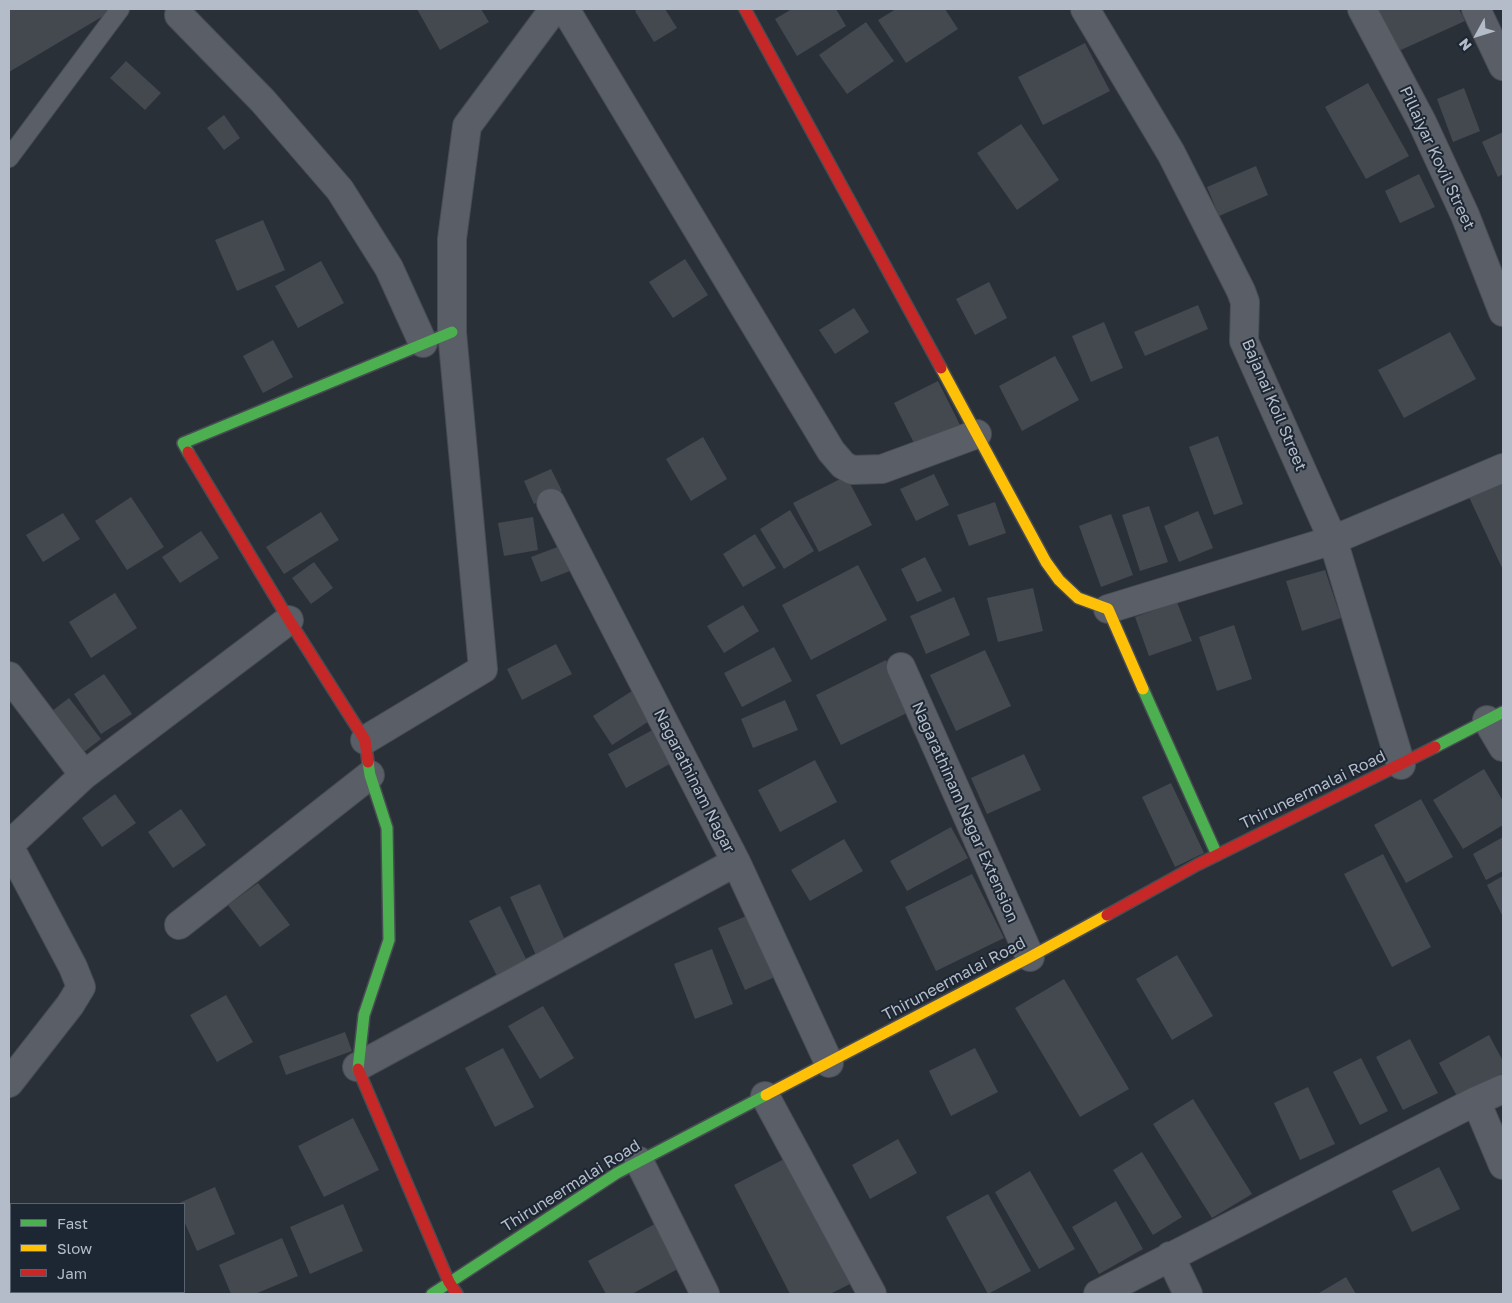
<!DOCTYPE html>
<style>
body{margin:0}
#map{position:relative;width:1512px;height:1303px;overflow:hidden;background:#2a3038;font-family:"Golos Text",sans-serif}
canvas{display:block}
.frame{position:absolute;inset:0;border:10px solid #b4bcc9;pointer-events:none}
.legend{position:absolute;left:10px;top:1203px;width:175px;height:90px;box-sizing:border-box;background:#1d2633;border:1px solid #59626f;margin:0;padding:6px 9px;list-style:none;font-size:15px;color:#b4bcc9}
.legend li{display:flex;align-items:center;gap:10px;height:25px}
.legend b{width:25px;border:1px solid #59626f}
.north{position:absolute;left:1452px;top:10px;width:50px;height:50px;-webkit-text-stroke:4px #1d2633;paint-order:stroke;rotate:231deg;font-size:14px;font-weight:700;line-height:20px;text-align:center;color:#b4bcc9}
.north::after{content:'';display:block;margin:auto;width:18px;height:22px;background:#b4bcc9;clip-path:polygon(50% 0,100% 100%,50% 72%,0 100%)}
</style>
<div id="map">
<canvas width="1512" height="1303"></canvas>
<div class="frame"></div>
<ul class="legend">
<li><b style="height:6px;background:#4caf50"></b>Fast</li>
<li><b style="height:6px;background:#ffc107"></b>Slow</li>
<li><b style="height:6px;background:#c62828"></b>Jam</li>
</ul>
<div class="north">N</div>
</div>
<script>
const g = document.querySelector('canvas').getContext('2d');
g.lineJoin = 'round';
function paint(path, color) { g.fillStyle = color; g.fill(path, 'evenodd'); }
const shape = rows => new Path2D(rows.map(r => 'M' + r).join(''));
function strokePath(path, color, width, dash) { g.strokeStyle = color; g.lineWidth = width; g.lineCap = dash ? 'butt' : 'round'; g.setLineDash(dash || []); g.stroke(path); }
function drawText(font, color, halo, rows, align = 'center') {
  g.font = font + ' "Golos Text",sans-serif'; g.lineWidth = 4; g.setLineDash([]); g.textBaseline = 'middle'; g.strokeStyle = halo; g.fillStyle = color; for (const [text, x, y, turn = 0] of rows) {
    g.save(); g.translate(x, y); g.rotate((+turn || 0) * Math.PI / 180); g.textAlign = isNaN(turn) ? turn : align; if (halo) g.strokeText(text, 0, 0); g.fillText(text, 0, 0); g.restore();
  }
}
const building = shape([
 [9,9,115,9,9,72],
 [417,9,481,9,489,22,440,50],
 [638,9,665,9,677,28,654,42,635,11],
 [792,9,836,9,846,26,797,56,775,19],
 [896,9,945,9,958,29,906,63,878,20],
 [1371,9,1459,9,1465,21,1392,54],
 [866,22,894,61,847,94,819,55],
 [1085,43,1110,91,1043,125,1018,77],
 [126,61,161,93,145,110,110,78],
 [1368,83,1409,156,1366,179,1325,107],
 [1464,88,1480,131,1453,142,1437,99],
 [224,115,240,138,224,150,207,128],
 [1021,124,1059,180,1017,210,977,153],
 [1503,132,1503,174,1498,177,1482,142],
 [1256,166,1268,195,1219,216,1207,187],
 [1419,174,1435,207,1400,223,1385,191],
 [263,220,285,270,237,291,215,240],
 [685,259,708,295,673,318,649,282],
 [321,261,344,303,298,328,275,286],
 [989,282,1007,318,975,335,956,299],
 [1198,305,1208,329,1145,356,1134,332],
 [854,308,869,332,835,354,819,330],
 [1104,322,1123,368,1091,382,1072,336],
 [1450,332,1476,379,1404,418,1378,370],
 [273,340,293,377,263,393,243,356],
 [1055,356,1079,400,1022,431,999,386],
 [938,381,961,427,917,449,894,403],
 [1218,436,1243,504,1214,515,1189,447],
 [703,437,727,479,691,501,666,459],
 [551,469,562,491,534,504,524,481],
 [934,474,949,505,916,521,900,489],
 [846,476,872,525,819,552,793,503],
 [1503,479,1503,570,1468,495],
 [131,497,164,547,127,570,95,521],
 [995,502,1006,533,969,546,957,515],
 [1149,506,1168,562,1140,571,1122,515],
 [790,510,814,551,784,569,760,529],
 [1198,511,1213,548,1179,562,1164,526],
 [321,512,339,540,284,574,266,547],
 [63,513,80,539,43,562,26,535],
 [1111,514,1133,575,1101,587,1079,526],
 [533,517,538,550,504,556,498,523],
 [201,531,219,558,180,583,162,557],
 [755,534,776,568,743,587,723,554],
 [568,543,578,568,541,582,531,557],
 [925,557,942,591,917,602,901,569],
 [314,562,333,588,311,604,292,578],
 [858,565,887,620,811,660,782,605],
 [1325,570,1341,618,1302,631,1286,581],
 [1033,588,1043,631,998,642,987,598],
 [115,593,137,628,91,658,69,622],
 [954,597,970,635,926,654,910,616],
 [1177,602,1192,641,1149,656,1135,617],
 [743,605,759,631,724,653,707,626],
 [1234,625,1252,679,1217,691,1199,637],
 [556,644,572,674,522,700,507,669],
 [774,647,792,681,742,707,724,673],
 [985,650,1011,706,956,731,930,675],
 [886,660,911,711,841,745,816,695],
 [104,674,132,714,101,734,74,694],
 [635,689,654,718,612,745,593,716],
 [69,698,101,739,80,755,48,714],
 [785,700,798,730,753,748,741,719],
 [658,727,677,760,626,788,608,754],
 [1024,754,1041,790,987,814,971,778],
 [815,760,837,802,780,832,758,790],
 [1484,769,1503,801,1503,825,1463,849,1433,800],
 [1171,783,1204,853,1175,867,1142,797],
 [115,794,136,823,102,847,82,818],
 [1421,799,1453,857,1406,883,1374,825],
 [181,809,206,845,173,868,148,832],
 [951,827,968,858,907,891,890,861],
 [1503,837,1503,871,1486,880,1473,854],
 [844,839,863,871,810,901,791,870],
 [1383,854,1431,947,1392,967,1344,874],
 [972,874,1004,938,936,971,905,907],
 [1503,876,1503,917,1487,885],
 [258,883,290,925,260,947,228,905],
 [540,884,569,949,539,962,510,897],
 [500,906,527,961,497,976,469,921],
 [756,912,782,974,745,990,718,928],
 [712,949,733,1004,695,1019,674,964],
 [1177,955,1213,1016,1172,1040,1136,979],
 [1064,979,1129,1089,1080,1117,1015,1008],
 [226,995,253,1042,217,1062,190,1015],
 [543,1006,574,1058,540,1079,508,1026],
 [345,1032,352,1051,286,1075,279,1056],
 [1489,1035,1503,1061,1503,1073,1458,1098,1439,1063],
 [1410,1039,1438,1093,1403,1110,1376,1057],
 [503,1048,534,1107,495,1127,465,1068],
 [975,1048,998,1092,951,1116,929,1071],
 [1361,1058,1388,1111,1360,1125,1333,1072],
 [1308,1087,1335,1144,1300,1160,1274,1103],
 [1193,1099,1252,1194,1212,1218,1153,1124],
 [353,1118,379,1170,324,1197,298,1146],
 [898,1139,917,1173,870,1199,852,1165],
 [1142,1152,1182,1217,1153,1235,1113,1170],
 [786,1158,850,1284,830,1294,790,1294,734,1185],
 [1439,1167,1460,1209,1412,1232,1392,1191],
 [1030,1171,1075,1249,1039,1269,995,1192],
 [215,1187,235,1234,197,1251,184,1221,184,1204,177,1204],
 [988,1194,1031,1271,988,1294,946,1217],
 [1116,1201,1143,1249,1099,1274,1072,1227],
 [343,1204,363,1251,310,1274,290,1227],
 [660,1221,685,1265,632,1294,606,1294,588,1261],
 [282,1238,298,1276,255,1294,231,1294,219,1265],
 [1346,1277,1356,1294,1320,1294,1319,1293]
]);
const lane = shape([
 [9,158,120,9]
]);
const street = shape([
 [565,9,831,451,843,465,852,470,882,469,977,434],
 [1085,9,1171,153,1241,291,1245,302,1244,341,1333,540,1401,765],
 [1362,9,1422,122,1465,215,1503,312],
 [1476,9,1503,66],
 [179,15,263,101,340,190,389,268,423,343],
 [551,503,736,862,829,1063],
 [1108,609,1333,540,1503,468],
 [901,667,1030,957],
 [9,676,84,775],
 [1487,720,1503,747],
 [365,740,483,669,452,332,452,239,467,126,554,9],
 [9,845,84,775,289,620],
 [9,846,73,967,81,987,70,1005,9,1083],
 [179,925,370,775],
 [357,1067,736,862],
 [765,1096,872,1294],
 [1476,1101,1503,1165],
 [639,1161,705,1294],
 [1170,1256,1188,1294],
 [1098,1294,1476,1101,1503,1089]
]);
const fast = shape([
 [188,452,183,443,452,332],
 [1143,689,1217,855],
 [1435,747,1503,712],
 [358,1069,364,1015,389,940,387,828,370,775,368,762],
 [432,1294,617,1173,766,1095]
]);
const slow = shape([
 [941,368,1046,562,1059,580,1078,598,1108,609,1143,689],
 [766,1095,1030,957,1107,915]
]);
const jam = shape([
 [745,9,941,368],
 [188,452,289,620,365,740,368,762],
 [1107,915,1197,865,1435,747],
 [358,1069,449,1282,457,1294]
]);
const streetNames = [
 ["Pillaiyar Kovil Street",1437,158,65],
 ["Bajanai Koil Street",1274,405,67],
 ["Nagarathinam Nagar",694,781,63],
 ["Thiruneermalai Road",1313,790,-26],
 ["Nagarathinam Nagar Extension",965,812,66],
 ["Thiruneermalai Road",954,979,-28],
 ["Thiruneermalai Road",571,1186,-32]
];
paint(building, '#444950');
strokePath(lane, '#484c53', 20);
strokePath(street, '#484c53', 30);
strokePath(fast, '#484c53', 14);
strokePath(slow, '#484c53', 14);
strokePath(jam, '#484c53', 14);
strokePath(lane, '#5a5e66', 18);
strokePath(street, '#5a5e66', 28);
strokePath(fast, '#4caf50', 11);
strokePath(slow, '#ffc107', 11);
strokePath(jam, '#c62828', 11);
drawText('16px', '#b4bcc9', '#1d2633', streetNames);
</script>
